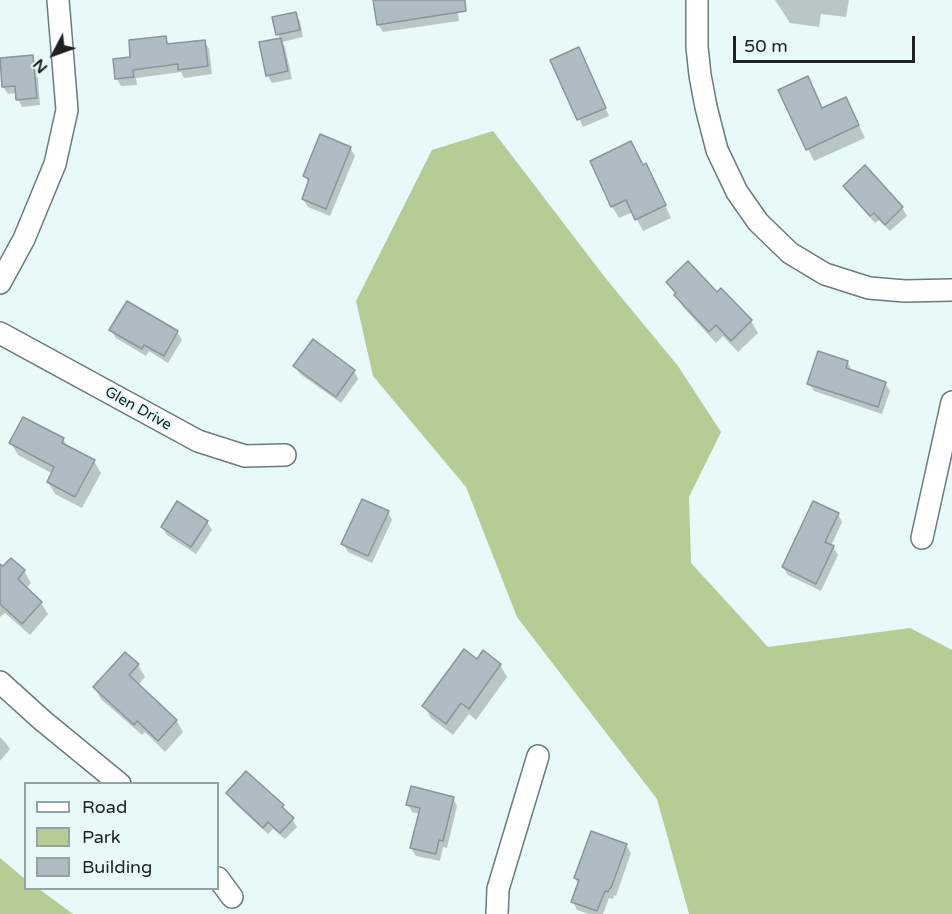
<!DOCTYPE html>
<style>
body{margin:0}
#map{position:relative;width:952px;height:914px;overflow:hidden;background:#e7f9f8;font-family:"Varela Round",sans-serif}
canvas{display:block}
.legend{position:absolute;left:24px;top:782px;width:195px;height:108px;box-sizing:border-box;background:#e7f9f8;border:2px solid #95a3a2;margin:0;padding:8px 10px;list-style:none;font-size:18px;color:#1b2221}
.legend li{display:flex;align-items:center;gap:12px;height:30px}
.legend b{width:30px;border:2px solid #95a3a2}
.north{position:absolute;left:24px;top:24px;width:60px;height:60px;-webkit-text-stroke:4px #e7f9f8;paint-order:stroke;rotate:229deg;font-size:16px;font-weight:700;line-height:24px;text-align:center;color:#1b2221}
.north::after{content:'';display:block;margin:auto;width:21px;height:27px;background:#1b2221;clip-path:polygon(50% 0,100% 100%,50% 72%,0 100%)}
.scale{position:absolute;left:733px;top:36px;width:182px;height:27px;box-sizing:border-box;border:3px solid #1b2221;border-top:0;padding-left:8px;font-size:18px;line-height:21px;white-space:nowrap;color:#1b2221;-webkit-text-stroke:4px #e7f9f8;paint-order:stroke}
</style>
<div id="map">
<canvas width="952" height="914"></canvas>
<ul class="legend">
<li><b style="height:8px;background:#fff"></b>Road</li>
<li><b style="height:16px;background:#b4cd95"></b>Park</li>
<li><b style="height:16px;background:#aebdc3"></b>Building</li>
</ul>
<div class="north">N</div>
<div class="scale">50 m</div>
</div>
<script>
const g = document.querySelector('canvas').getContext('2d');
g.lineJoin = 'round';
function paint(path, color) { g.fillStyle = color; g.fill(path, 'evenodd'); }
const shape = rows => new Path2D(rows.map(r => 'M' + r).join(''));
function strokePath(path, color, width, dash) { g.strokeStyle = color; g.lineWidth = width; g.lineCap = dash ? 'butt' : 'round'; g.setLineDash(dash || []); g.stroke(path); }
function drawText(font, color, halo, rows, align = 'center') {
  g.font = font + ' "Varela Round",sans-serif'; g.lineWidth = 4.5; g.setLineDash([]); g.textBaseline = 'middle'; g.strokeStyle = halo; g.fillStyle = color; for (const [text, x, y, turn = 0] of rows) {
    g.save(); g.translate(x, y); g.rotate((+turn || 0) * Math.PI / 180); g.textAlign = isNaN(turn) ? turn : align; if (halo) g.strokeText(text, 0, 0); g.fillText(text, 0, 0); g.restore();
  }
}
const green = shape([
 [493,131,607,280,678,366,721,432,689,497,691,563,768,647,910,628,952,650,952,914,689,914,657,799,517,617,466,487,373,376,356,301,432,150],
 [0,858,25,879,26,888,39,889,73,914,0,914]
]);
const shadow = shape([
 [375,0,456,0,459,21,383,32,378,24],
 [775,0,849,0,846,17,821,14,819,27,790,23],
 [295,13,300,21,303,37,282,42,285,47,292,79,272,83,267,75,280,39,278,34],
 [165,37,170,45,204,41,209,49,212,74,184,78,181,72,136,78,137,85,121,86,117,79],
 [32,57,37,65,40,105,22,107,18,99,17,93,8,94,3,87],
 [583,57,609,116,583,127,552,60],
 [814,90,823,109,846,99,865,138,814,161,808,149],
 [350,148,355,156,330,216,308,207,303,199,309,184,305,176],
 [643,167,653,177,671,218,643,231,633,212,619,218,612,206],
 [865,168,902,208,907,216,890,231,879,220,875,223,849,194,845,187],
 [668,283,717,294,721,290,751,321,758,333,738,352,723,336,716,343,683,307],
 [111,330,177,332,182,340,168,363,149,351,146,356,116,338],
 [847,362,852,370,851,371,885,383,890,391,882,414,814,391,809,383],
 [295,366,354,371,358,379,341,403,300,374],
 [63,439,68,447,94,461,101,473,82,508,55,494,48,482,53,474,18,455,11,443],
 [388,512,392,520,372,563,348,552,343,544],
 [838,514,842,522,831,546,833,547,838,555,821,591,788,575,783,567],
 [207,522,212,530,196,554,167,535,162,527],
 [12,560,24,571,31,583,26,589,41,603,48,614,30,635,5,613,0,617,0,567,3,569],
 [483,653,500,665,507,677,476,720,469,714,453,735,431,718,424,706,477,661],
 [125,654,138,665,145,677,138,685,176,720,183,732,165,752,145,732,142,735,101,699,94,687],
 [0,737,5,742,10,749,0,761],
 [246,773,283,806,288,815,292,819,297,827,285,839,273,829,268,834,232,801,228,793],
 [453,798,457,806,447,848,443,847,440,861,416,856,411,848,420,814,412,812,408,804],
 [626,845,631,853,616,896,614,895,613,899,609,898,603,914,589,914,577,910,573,902,579,885,575,878]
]);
const building = shape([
 [373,0,465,0,466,11,377,25,373,0],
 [296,12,300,30,276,35,272,17,296,12],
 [166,36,167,44,205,40,208,66,178,70,178,64,133,70,134,77,115,79,113,59,130,57,129,40,166,36],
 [281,38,288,71,266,76,259,42,281,38],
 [579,47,606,108,577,120,550,60,579,47],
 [33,55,37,98,16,100,15,86,2,87,0,58,33,55],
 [808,76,822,108,846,97,859,125,806,150,778,90,808,76],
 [320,134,351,147,326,209,302,199,309,179,303,176,320,134],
 [631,141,643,165,646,163,666,205,635,220,626,200,611,207,590,161,631,141],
 [865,165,903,207,885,225,874,213,870,216,843,186,865,165],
 [688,261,717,292,721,288,752,320,731,341,716,325,709,332,674,295,676,293,666,282,688,261],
 [127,301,178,331,164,356,144,345,142,349,109,330,127,301],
 [313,339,355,370,336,397,293,366,313,339],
 [818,351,848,361,846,368,886,382,878,407,807,384,818,351],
 [23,417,64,438,62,443,95,460,75,497,47,482,54,467,9,443,23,417],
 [362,499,389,511,368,556,341,544,362,499],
 [177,501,208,521,191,547,161,527,177,501],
 [813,501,839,513,825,542,834,546,816,584,782,567,813,501],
 [11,558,25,570,18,579,42,602,22,624,0,604,0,564,3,566,11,558],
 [464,649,477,659,483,650,501,664,469,709,461,703,446,724,422,706,464,649],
 [125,652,139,664,129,675,177,720,158,741,137,721,134,725,93,687,125,652],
 [246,771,284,805,282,807,294,818,280,833,268,822,263,828,226,793,246,771],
 [411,786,454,797,443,841,439,840,436,854,410,848,420,808,406,805,411,786],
 [591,831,627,844,611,888,610,888,608,892,605,891,597,911,571,902,579,880,574,878,591,831]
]);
const minor = shape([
 [697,0,697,47,700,75,706,107,717,150,737,192,758,222,790,253,825,274,869,288,905,291,952,290],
 [0,283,24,239,55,164,67,110,58,0],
 [0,333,198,441,245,456,285,455],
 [922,538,952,402],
 [0,682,42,720,120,784],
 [218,878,232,897],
 [497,914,498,889,538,756]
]);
const streetNames = [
 ["Glen Drive",138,409,29]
];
paint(green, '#b4cd95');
paint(shadow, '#0003');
paint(building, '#aebdc3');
strokePath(building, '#88969c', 1.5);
strokePath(minor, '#6b7b7a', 24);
strokePath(minor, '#fff', 21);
drawText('15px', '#1b2221', '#e7f9f8', streetNames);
</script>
